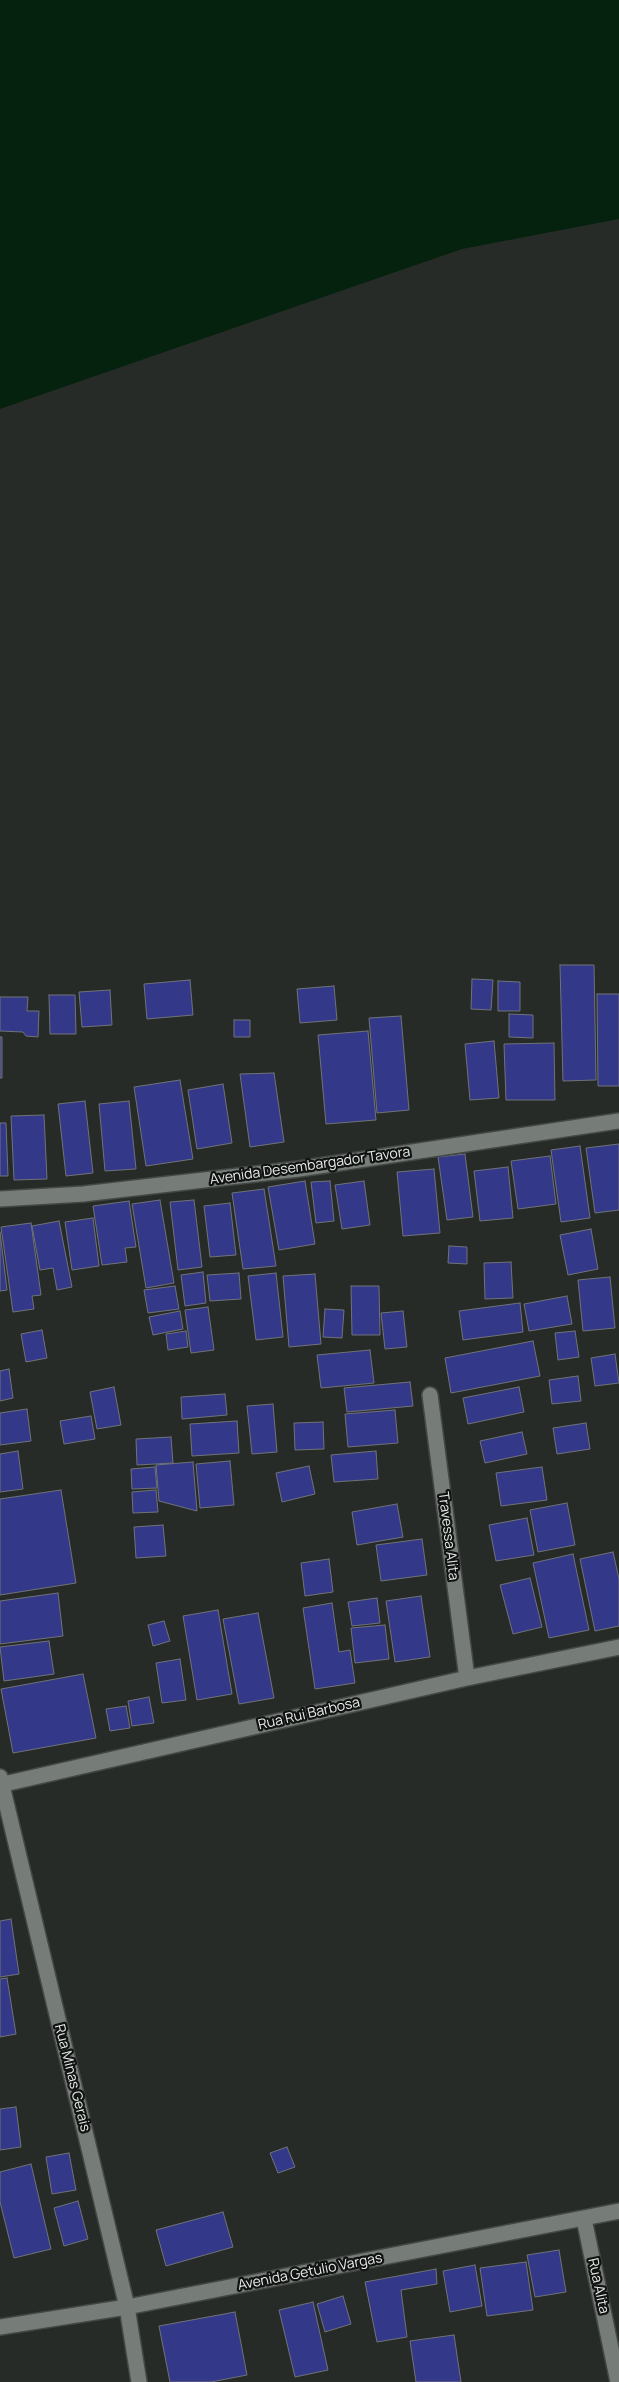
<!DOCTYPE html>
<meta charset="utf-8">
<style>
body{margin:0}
canvas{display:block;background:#272b28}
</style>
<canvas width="619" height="2382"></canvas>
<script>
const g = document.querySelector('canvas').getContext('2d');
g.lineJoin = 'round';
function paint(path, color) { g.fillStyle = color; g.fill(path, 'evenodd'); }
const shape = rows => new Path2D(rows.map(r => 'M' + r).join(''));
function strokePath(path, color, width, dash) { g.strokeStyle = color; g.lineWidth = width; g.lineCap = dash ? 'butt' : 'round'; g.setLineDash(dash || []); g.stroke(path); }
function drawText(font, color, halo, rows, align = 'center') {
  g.font = font + ' Manrope,sans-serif'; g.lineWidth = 4.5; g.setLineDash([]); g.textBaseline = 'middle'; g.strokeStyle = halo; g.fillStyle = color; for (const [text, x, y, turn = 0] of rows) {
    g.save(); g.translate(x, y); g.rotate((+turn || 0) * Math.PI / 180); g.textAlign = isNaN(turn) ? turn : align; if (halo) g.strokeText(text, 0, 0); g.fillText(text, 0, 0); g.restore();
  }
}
const water = shape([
 [0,0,619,0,619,219,462,249,0,409]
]);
const building = shape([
 [560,965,594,965,596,1080,563,1081,560,965],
 [472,979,493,980,491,1010,471,1009,472,979],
 [190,980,193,1015,147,1019,144,984,190,980],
 [498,981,520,982,520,1011,498,1011,498,981],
 [334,986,337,1020,300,1023,297,989,334,986],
 [110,990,112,1025,82,1027,79,992,110,990],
 [597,994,619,994,619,1086,598,1086,597,994],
 [49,995,75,995,76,1034,50,1034,49,995],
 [0,997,28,997,27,1011,39,1011,38,1037,26,1036,23,1032,0,1031,0,997],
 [509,1014,533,1015,533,1038,509,1037,509,1014],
 [401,1016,409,1110,377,1113,369,1018,401,1016],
 [234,1020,250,1020,250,1037,234,1037,234,1020],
 [368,1031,376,1120,326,1124,318,1035,368,1031],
 [0,1037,2,1037,2,1078,0,1078,0,1037],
 [494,1041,499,1098,470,1100,465,1044,494,1041],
 [554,1043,555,1100,506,1100,504,1044,554,1043],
 [274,1073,284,1142,250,1147,240,1074,274,1073],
 [180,1080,193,1159,146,1166,134,1087,180,1080],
 [223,1084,232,1143,197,1149,188,1090,223,1084],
 [85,1101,93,1173,66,1176,58,1104,85,1101],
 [129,1101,136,1169,105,1171,99,1104,129,1101],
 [44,1115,47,1179,14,1180,11,1116,44,1115],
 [0,1123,6,1123,8,1176,0,1176,0,1123],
 [619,1144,619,1210,595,1213,586,1148,619,1144],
 [580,1146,590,1218,561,1222,551,1150,580,1146],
 [465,1154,473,1217,447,1220,438,1157,465,1154],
 [550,1156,556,1204,518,1209,511,1161,550,1156],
 [508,1167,513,1218,480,1221,474,1171,508,1167],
 [434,1169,440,1233,403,1236,397,1172,434,1169],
 [305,1181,315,1244,279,1250,268,1187,305,1181],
 [330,1181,334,1221,316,1223,311,1182,330,1181],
 [364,1181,370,1225,342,1229,335,1185,364,1181],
 [264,1189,276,1266,243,1269,232,1193,264,1189],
 [160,1200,174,1283,146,1288,132,1204,160,1200],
 [194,1200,202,1267,178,1270,170,1202,194,1200],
 [129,1201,136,1247,125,1248,127,1262,102,1265,93,1206,129,1201],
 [230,1203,236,1255,210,1257,204,1206,230,1203],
 [93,1218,99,1266,72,1270,65,1222,93,1218],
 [59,1221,72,1287,57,1290,53,1268,40,1270,32,1226,59,1221],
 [31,1223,41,1295,32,1296,34,1309,13,1312,1,1227,31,1223],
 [591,1229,598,1269,568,1275,560,1235,591,1229],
 [0,1232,7,1290,0,1291,0,1232],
 [449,1246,467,1247,467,1264,448,1263,449,1246],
 [511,1262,513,1298,485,1299,484,1263,511,1262],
 [203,1272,206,1303,185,1306,181,1275,203,1272],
 [239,1273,241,1299,210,1301,207,1275,239,1273],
 [276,1273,283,1337,256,1340,248,1276,276,1273],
 [315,1274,321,1344,289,1347,283,1276,315,1274],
 [610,1277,615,1328,583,1331,578,1280,610,1277],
 [175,1286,179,1309,148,1313,144,1290,175,1286],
 [351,1286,379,1286,380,1335,352,1335,351,1286],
 [567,1296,572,1324,529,1331,524,1304,567,1296],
 [520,1303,523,1332,463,1340,459,1311,520,1303],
 [208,1307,214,1350,191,1353,185,1310,208,1307],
 [325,1309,344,1310,342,1338,323,1337,325,1309],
 [180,1311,183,1329,153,1335,149,1317,180,1311],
 [403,1311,407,1347,385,1349,381,1313,403,1311],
 [42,1330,47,1358,26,1362,21,1334,42,1330],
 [186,1331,188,1347,168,1350,166,1334,186,1331],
 [575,1331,579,1357,558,1360,555,1333,575,1331],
 [533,1341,540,1376,451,1393,445,1358,533,1341],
 [370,1350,374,1383,321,1388,317,1355,370,1350],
 [615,1354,619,1383,595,1386,591,1358,615,1354],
 [9,1369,13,1398,0,1401,0,1371,9,1369],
 [578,1376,581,1401,552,1404,549,1380,578,1376],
 [410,1382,413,1406,347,1412,344,1388,410,1382],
 [114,1387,121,1425,97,1429,90,1392,114,1387],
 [519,1387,524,1412,468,1424,463,1398,519,1387],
 [225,1394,227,1415,182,1419,181,1397,225,1394],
 [273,1404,277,1452,252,1454,247,1406,273,1404],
 [27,1409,31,1441,0,1445,0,1413,27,1409],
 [395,1410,398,1443,348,1447,345,1414,395,1410],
 [91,1416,95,1439,64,1444,60,1421,91,1416],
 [237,1421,239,1453,192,1456,190,1424,237,1421],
 [323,1422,324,1449,295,1450,294,1423,323,1422],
 [586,1423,590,1449,557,1454,553,1428,586,1423],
 [522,1432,527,1454,485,1463,480,1441,522,1432],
 [171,1437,173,1463,137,1465,136,1439,171,1437],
 [18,1451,23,1489,0,1492,0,1454,18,1451],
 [376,1451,378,1479,334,1482,331,1455,376,1451],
 [230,1461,234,1505,200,1508,196,1464,230,1461],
 [193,1462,197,1511,159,1501,156,1465,193,1462],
 [309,1466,315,1494,282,1502,276,1473,309,1466],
 [155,1467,157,1488,132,1489,131,1469,155,1467],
 [542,1467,547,1500,501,1506,496,1473,542,1467],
 [61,1490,76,1583,0,1595,0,1499,61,1490],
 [156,1490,158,1512,133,1513,132,1492,156,1490],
 [567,1503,575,1545,538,1552,530,1510,567,1503],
 [397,1504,403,1537,357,1545,352,1512,397,1504],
 [527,1518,534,1555,496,1561,489,1525,527,1518],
 [163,1525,166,1556,136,1558,134,1527,163,1525],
 [422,1539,427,1575,381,1581,376,1545,422,1539],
 [613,1552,619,1579,619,1626,595,1631,580,1559,613,1552],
 [573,1554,589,1630,549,1638,533,1563,573,1554],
 [329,1559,333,1592,305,1596,301,1563,329,1559],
 [530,1578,542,1627,513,1634,500,1585,530,1578],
 [58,1593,63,1636,0,1644,0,1601,58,1593],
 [421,1596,430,1657,395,1662,386,1601,421,1596],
 [377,1598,380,1623,352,1626,348,1602,377,1598],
 [332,1603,339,1652,350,1650,355,1683,315,1689,303,1608,332,1603],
 [218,1610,232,1694,197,1700,183,1616,218,1610],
 [258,1613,274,1698,239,1704,223,1619,258,1613],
 [164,1621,170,1641,153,1646,148,1625,164,1621],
 [385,1625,389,1659,355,1663,351,1628,385,1625],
 [49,1641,54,1674,4,1681,0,1647,49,1641],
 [180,1659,186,1700,162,1703,156,1663,180,1659],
 [83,1674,96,1738,13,1753,1,1689,83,1674],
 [149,1697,154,1723,132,1726,128,1701,149,1697],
 [126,1706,130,1728,110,1731,106,1709,126,1706],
 [11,1919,19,1974,0,1977,0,1921,11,1919],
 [7,1978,16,2034,0,2037,0,1979,7,1978],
 [16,2107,21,2147,0,2150,0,2109,16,2107],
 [287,2147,295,2167,278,2173,270,2153,287,2147],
 [69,2153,76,2190,52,2194,46,2157,69,2153],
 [31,2164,51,2249,14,2258,0,2202,0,2172,31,2164],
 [78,2201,88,2239,64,2246,54,2208,78,2201],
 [223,2212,233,2247,166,2266,156,2230,223,2212],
 [559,2250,566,2292,535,2297,527,2255,559,2250],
 [526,2262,533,2310,487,2316,480,2268,526,2262],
 [475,2265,482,2306,450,2312,443,2271,475,2265],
 [436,2269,437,2284,401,2290,407,2337,377,2342,365,2282,436,2269],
 [343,2296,351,2324,325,2332,317,2304,343,2296],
 [313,2302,328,2370,295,2377,279,2310,313,2302],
 [235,2312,247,2375,211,2382,170,2382,159,2326,235,2312],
 [454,2335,461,2382,416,2382,410,2341,454,2335]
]);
const minor = shape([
 [0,1199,83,1194,299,1169,619,1121],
 [430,1395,467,1678],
 [0,1777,127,2307,139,2382],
 [0,1785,467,1678,619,1647]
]);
const tertiary = shape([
 [584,2219,618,2382],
 [0,2327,127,2307,619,2211]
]);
const streetNames = [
 ["Avenida Desembargador Tavora",310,1166,-8],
 ["Travessa Alita",448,1536,83],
 ["Rua Rui Barbosa",309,1714,-13],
 ["Rua Minas Gerais",72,2078,76],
 ["Avenida Getúlio Vargas",310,2272,-11],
 ["Rua Alita",598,2286,78]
];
paint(water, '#05220e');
paint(building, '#333988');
strokePath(building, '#707278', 1);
strokePath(minor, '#444845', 18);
strokePath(tertiary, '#444845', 18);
strokePath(minor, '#767c77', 15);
strokePath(tertiary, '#767c77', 15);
drawText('14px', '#e8ebe9', '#111312', streetNames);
</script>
